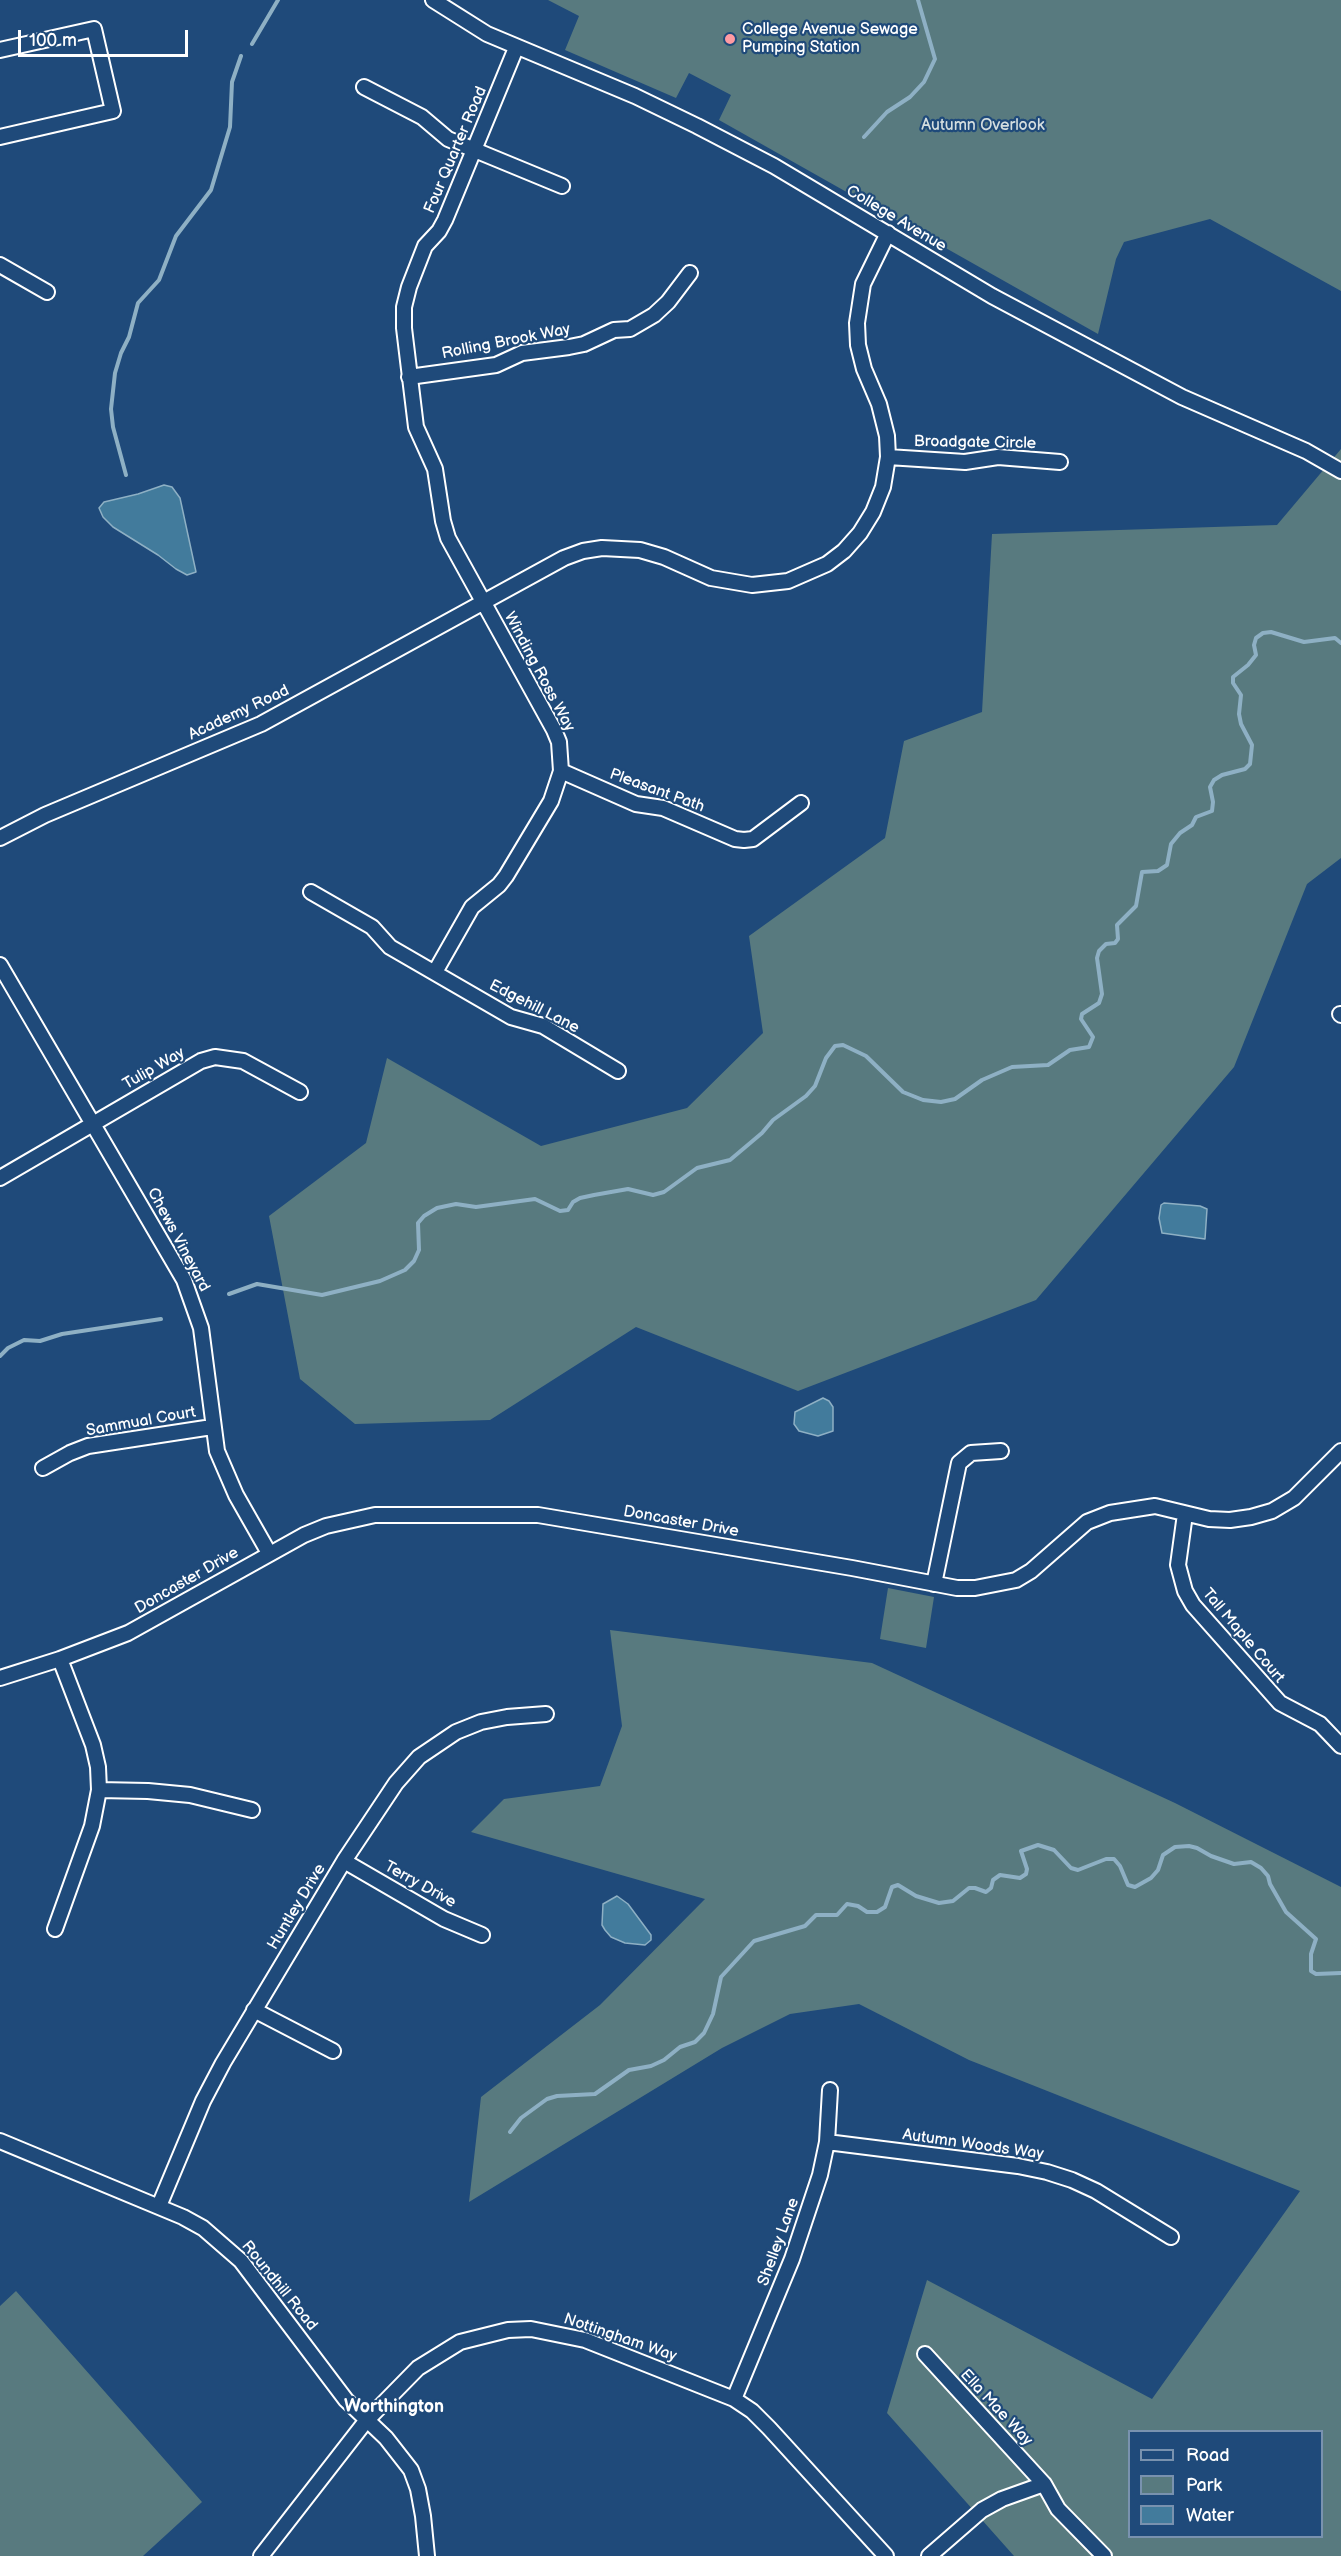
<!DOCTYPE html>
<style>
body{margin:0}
#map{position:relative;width:1341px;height:2556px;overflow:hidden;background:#1f4a7a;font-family:"Balsamiq Sans",sans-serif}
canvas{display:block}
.legend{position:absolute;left:1128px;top:2430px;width:195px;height:108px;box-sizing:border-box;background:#1f4a7a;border:2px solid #7992af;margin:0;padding:8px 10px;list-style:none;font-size:18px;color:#fff}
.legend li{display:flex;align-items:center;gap:12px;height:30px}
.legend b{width:30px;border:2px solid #7992af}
.scale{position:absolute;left:18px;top:30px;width:170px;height:27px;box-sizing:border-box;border:3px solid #fff;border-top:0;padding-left:8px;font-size:18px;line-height:21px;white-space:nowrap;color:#fff;-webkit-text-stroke:4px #1f4a7a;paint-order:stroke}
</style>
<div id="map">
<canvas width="1341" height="2556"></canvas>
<ul class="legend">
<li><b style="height:8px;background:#1f4a7a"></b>Road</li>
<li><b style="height:16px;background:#587a7f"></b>Park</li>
<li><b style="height:16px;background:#427b9c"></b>Water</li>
</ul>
<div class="scale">100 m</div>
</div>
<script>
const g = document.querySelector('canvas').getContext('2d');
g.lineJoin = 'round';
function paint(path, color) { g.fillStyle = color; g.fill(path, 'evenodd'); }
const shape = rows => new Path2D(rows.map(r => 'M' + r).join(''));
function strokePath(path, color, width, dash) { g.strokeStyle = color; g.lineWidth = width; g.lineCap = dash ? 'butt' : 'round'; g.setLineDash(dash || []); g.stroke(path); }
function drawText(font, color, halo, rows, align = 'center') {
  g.font = font + ' "Balsamiq Sans",sans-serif'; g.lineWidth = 4.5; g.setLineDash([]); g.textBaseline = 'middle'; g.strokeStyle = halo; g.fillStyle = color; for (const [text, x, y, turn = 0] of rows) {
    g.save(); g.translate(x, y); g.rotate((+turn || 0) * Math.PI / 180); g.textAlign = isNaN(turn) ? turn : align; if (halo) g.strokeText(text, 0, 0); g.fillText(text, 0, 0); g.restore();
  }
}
const green = shape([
 [548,0,1341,0,1341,291,1210,219,1124,242,1116,259,1098,334,719,120,731,95,689,73,676,98,565,50,579,16],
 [1341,449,1341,858,1307,884,1234,1067,1036,1300,798,1391,636,1327,490,1420,355,1424,300,1379,269,1216,366,1143,387,1058,541,1146,687,1108,763,1033,749,936,885,838,904,741,982,712,992,534,1277,525],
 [888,1588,934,1597,926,1648,880,1639],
 [610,1630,872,1663,1175,1803,1341,1887,1341,2556,1014,2556,887,2413,927,2280,1152,2399,1300,2191,969,2060,859,2004,790,2014,722,2048,469,2202,481,2097,600,2005,705,1899,471,1832,504,1799,600,1786,622,1726],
 [1130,2432,1322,2432,1322,2536,1130,2536],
 [16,2291,202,2502,143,2556,0,2556,0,2306]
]);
const water = shape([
 [164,485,172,487,180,498,196,572,187,575,176,569,158,555,113,527,103,517,99,508,104,502,138,494,164,485],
 [1164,1203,1200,1206,1207,1209,1205,1239,1162,1233,1159,1218,1161,1205,1164,1203],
 [823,1398,829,1401,833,1407,833,1431,818,1436,799,1431,794,1424,795,1412,823,1398],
 [617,1896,628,1904,651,1935,651,1940,645,1945,625,1943,611,1937,605,1930,602,1925,603,1904,617,1896]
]);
const stream = shape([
 [252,44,278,0],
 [864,137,887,112,910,97,924,82,935,59,918,0],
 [126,475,113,427,111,409,115,373,121,353,129,337,138,303,159,280,176,236,211,190,230,127,232,82,241,56],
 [229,1294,257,1284,322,1295,380,1281,405,1270,414,1261,419,1250,418,1223,424,1216,437,1208,456,1204,476,1207,535,1199,560,1211,568,1210,573,1202,580,1198,594,1195,628,1189,653,1195,664,1192,697,1168,730,1160,762,1133,773,1120,806,1096,815,1086,826,1058,835,1046,843,1045,866,1056,903,1092,923,1100,941,1102,955,1099,982,1080,1012,1067,1048,1065,1070,1050,1089,1047,1093,1037,1081,1019,1082,1014,1099,1003,1102,994,1097,958,1099,951,1106,944,1115,943,1118,939,1117,925,1136,906,1142,872,1158,871,1167,865,1171,844,1180,833,1192,825,1196,817,1212,811,1213,802,1210,787,1214,780,1222,775,1245,769,1250,764,1252,745,1241,724,1239,714,1241,695,1233,683,1233,677,1248,665,1256,655,1254,645,1256,638,1263,633,1271,632,1304,642,1335,638,1341,643],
 [0,1356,8,1348,24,1340,40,1341,62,1334,161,1319],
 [510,2132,521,2118,547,2099,557,2096,595,2094,629,2070,651,2066,664,2060,680,2047,695,2042,704,2033,713,2014,721,1977,754,1941,805,1926,816,1915,837,1915,847,1904,858,1906,867,1912,877,1912,885,1907,892,1887,898,1885,916,1896,939,1903,953,1901,969,1888,975,1888,986,1892,991,1888,993,1880,1000,1875,1020,1878,1026,1874,1027,1869,1021,1851,1038,1845,1054,1850,1071,1868,1078,1870,1106,1859,1114,1859,1120,1866,1128,1885,1135,1887,1151,1878,1158,1870,1163,1855,1175,1847,1189,1846,1197,1848,1211,1856,1234,1864,1251,1862,1261,1868,1268,1876,1270,1884,1286,1912,1316,1939,1311,1954,1311,1971,1316,1974,1341,1973]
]);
const minor = shape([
 [433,0,487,34,635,96,697,126,774,166,992,296,1182,397,1306,451,1341,471],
 [0,50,94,29,113,111,0,137],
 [364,87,422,117,448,139,562,186],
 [0,265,47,292],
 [409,377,496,365,522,353,569,347,584,344,614,330,630,329,654,315,668,302,690,273],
 [888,457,965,462,998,457,1060,462],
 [561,771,636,804,663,808,735,839,744,840,753,839,801,803],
 [0,838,45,815,261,724,564,558,583,551,602,548,640,550,664,557,711,578,752,585,788,581,827,564,844,551,860,533,873,512,883,487,888,457,887,436,879,404,864,369,858,345,857,323,863,284,888,233],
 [311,892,372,927,390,947,511,1017,543,1026,618,1071],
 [0,965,184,1280,201,1328,217,1451,236,1495,269,1553],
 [435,972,472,907,499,885,506,876,551,801,561,771,559,742,554,730,448,538,443,521,435,469,416,427,404,328,404,307,409,287,425,246,439,231,445,220,516,48],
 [1340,1014,1341,1015],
 [0,1178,201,1061,215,1057,243,1061,300,1092],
 [43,1468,70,1453,88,1446,212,1427],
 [1185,1514,1178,1565,1185,1591,1193,1605,1280,1703,1320,1724,1341,1746],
 [934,1584,959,1463,971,1453,1001,1451],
 [0,1678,60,1659,128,1633,304,1535,326,1526,375,1515,538,1515,852,1568,957,1588,975,1588,1016,1580,1031,1571,1087,1522,1110,1513,1155,1506,1209,1519,1230,1520,1251,1517,1272,1511,1294,1498,1341,1451],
 [99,1790,148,1791,190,1795,252,1810],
 [344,1861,444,1919,482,1935],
 [55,1929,92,1826,99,1790,98,1767,93,1745,60,1659],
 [254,2010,333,2051],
 [0,2141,183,2217,203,2228,241,2261,346,2400,386,2438,411,2470,418,2489,423,2516,427,2556],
 [827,2142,1018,2166,1047,2172,1072,2180,1096,2191,1171,2237],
 [159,2206,203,2101,223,2063,344,1861,396,1783,419,1757,456,1732,481,1722,507,1717,546,1714],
 [925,2354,1044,2484,1058,2509,1104,2556],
 [734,2399,792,2259,820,2175,827,2142,830,2090],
 [261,2556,366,2421,418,2368,460,2342,508,2330,531,2329,585,2340,734,2399,752,2411,769,2428,886,2556],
 [929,2556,982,2510,1002,2499,1044,2484]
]);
const markers = [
 [730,39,6,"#ff9aa2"]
];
const poiNames = [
 ["College Avenue Sewage",742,30],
 ["Pumping Station",742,48]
];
const parkNames = [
 ["Autumn Overlook",983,126]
];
const streetNames = [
 ["Four Quarter Road",456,150,-67],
 ["College Avenue",896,219,31],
 ["Rolling Brook Way",506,342,-11],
 ["Broadgate Circle",975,443,1],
 ["Winding Ross Way",539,672,62],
 ["Academy Road",239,713,-25],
 ["Pleasant Path",657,791,20],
 ["Edgehill Lane",534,1007,27],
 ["Tulip Way",154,1069,-30],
 ["Chews Vineyard",178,1240,62],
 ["Sammual Court",141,1422,-10],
 ["Doncaster Drive",681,1522,10],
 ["Doncaster Drive",187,1581,-30],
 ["Tall Maple Court",1243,1636,50],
 ["Terry Drive",420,1885,29],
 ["Huntley Drive",297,1907,-59],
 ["Autumn Woods Way",973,2145,8],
 ["Shelley Lane",779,2242,-70],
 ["Roundhill Road",279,2286,51],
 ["Nottingham Way",620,2338,19],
 ["Ella Mae Way",996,2408,47]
];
const neighbourhoodNames = [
 ["Worthington",394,2407]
];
paint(green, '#587a7f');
paint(water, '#427b9c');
strokePath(water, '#8eb0c4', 1.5);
strokePath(stream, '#8eb0c4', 4);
strokePath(minor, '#fff', 18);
strokePath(minor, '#1f4a7a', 14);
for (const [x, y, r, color] of markers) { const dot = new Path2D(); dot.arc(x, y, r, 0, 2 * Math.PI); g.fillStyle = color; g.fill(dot); strokePath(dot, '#1f4a7a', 2); }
drawText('16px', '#fff', '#1f4a7a', poiNames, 'left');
drawText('16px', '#d5dedf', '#1f4a7a', parkNames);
drawText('16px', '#fff', '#1f4a7a', streetNames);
drawText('bold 18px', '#fff', '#1f4a7a', neighbourhoodNames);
</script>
